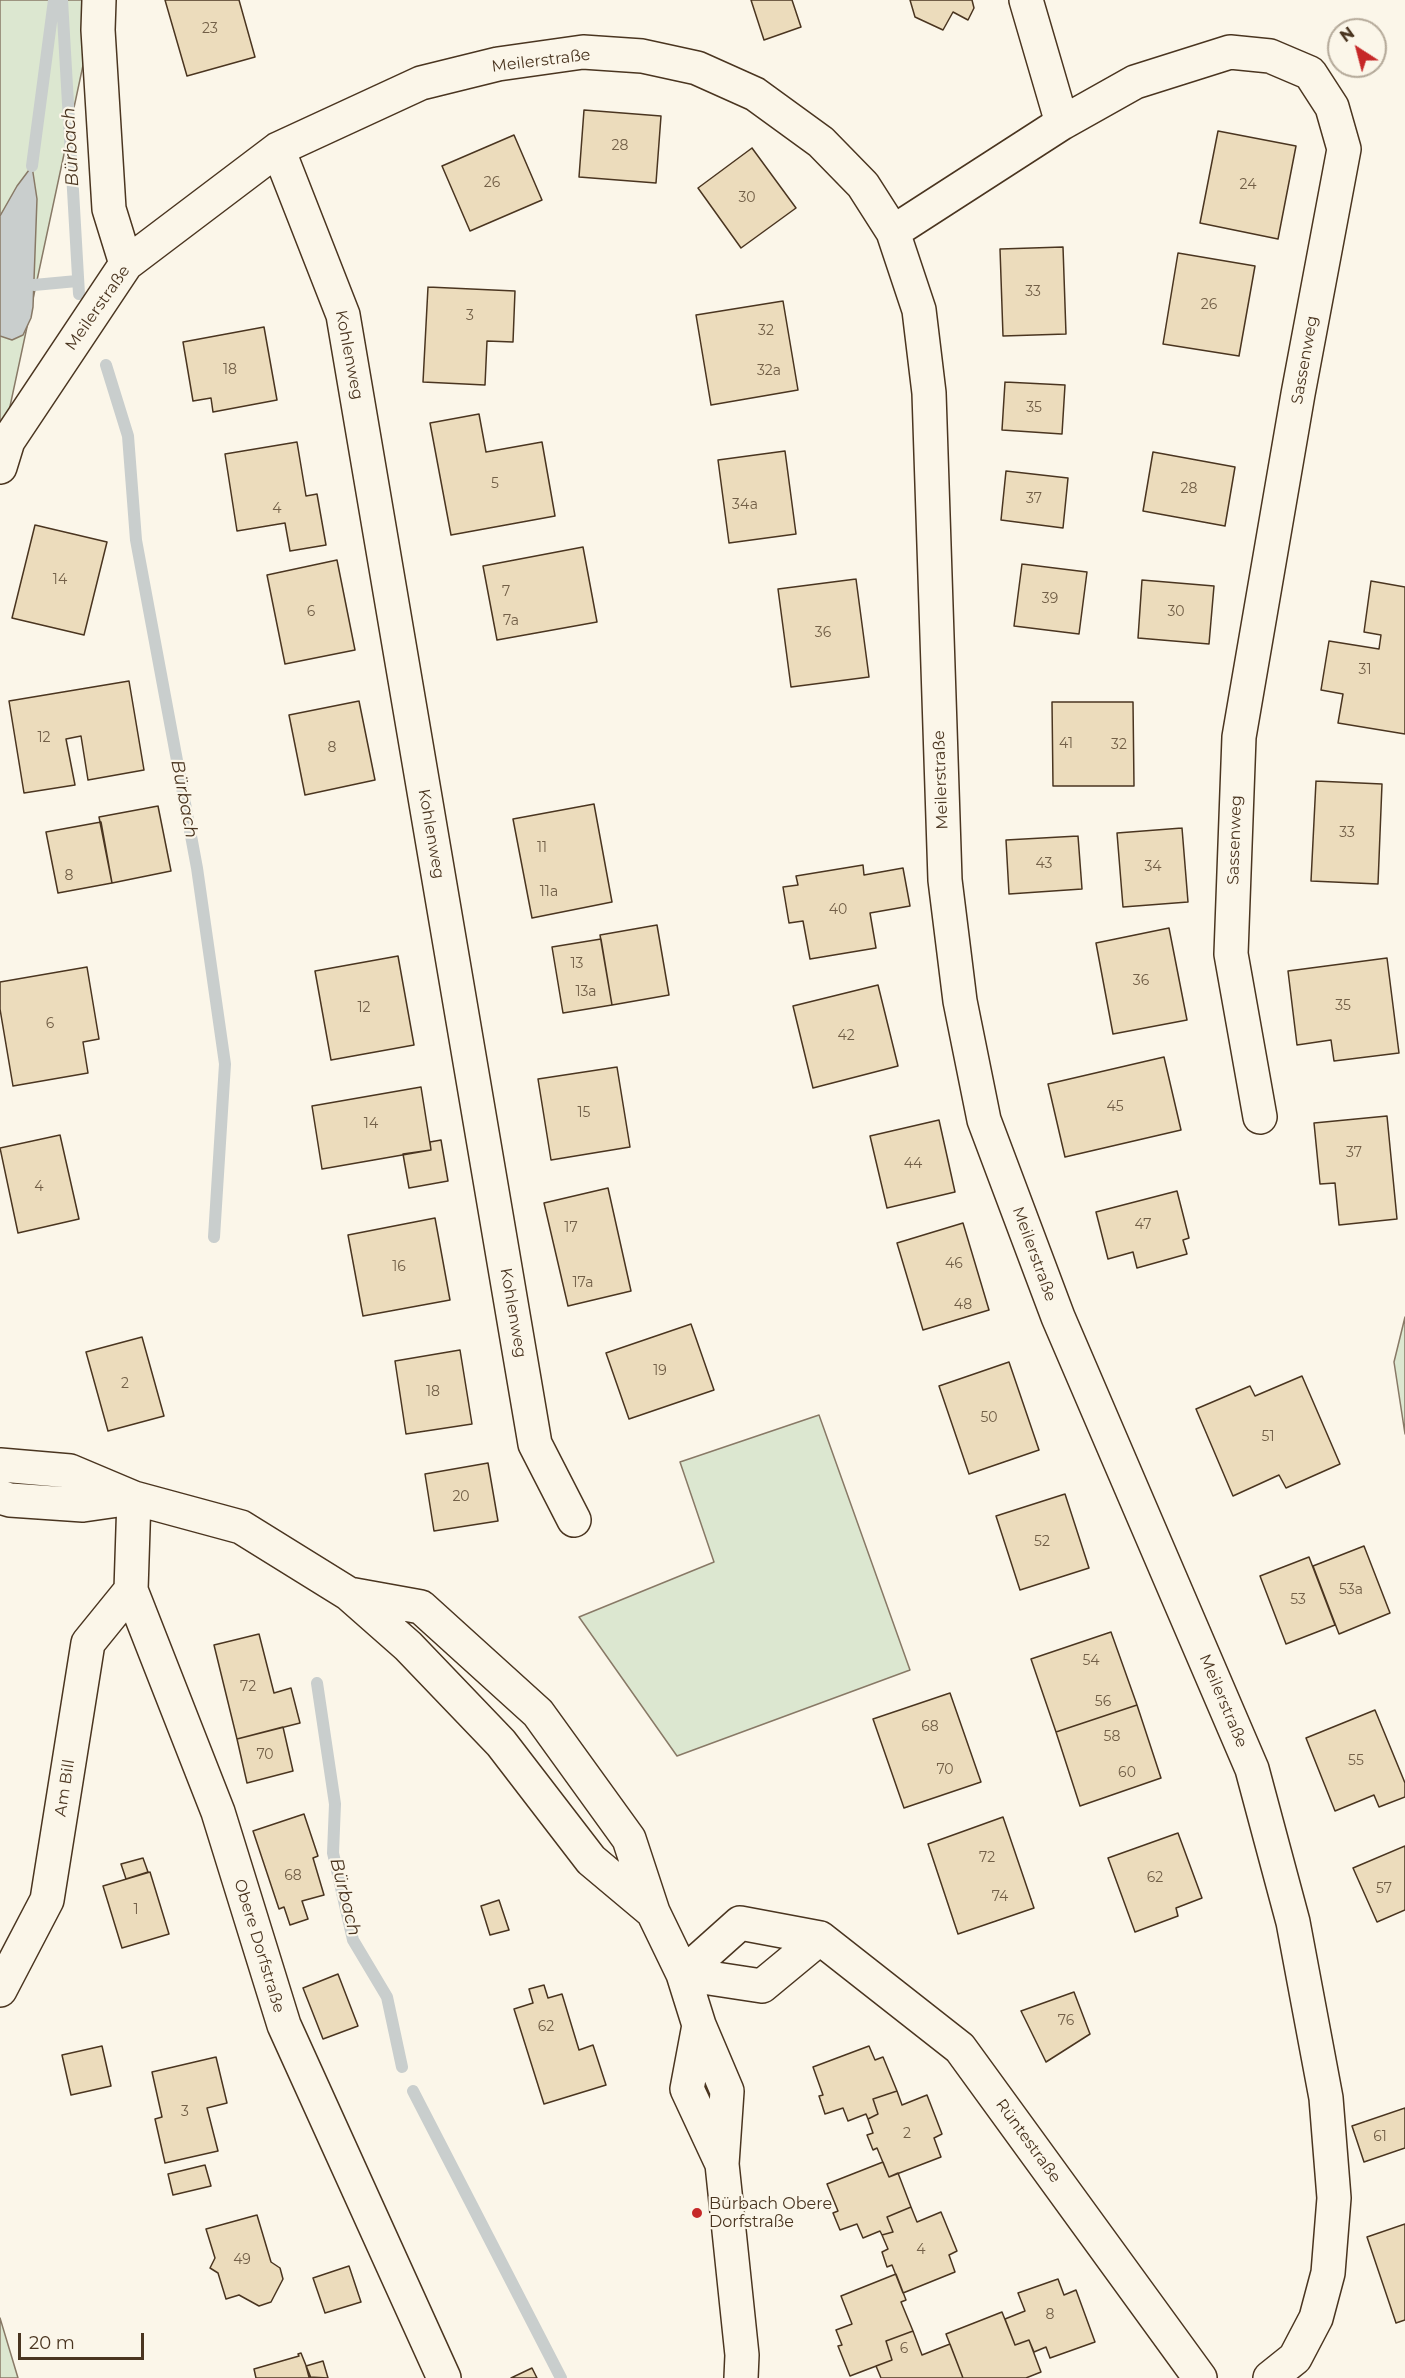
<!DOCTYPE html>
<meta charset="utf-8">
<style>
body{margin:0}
#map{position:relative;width:1405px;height:2378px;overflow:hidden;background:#fbf6e9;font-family:Montserrat,sans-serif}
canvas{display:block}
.north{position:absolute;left:1327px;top:18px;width:60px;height:60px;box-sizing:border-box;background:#fbf6e9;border:2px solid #b4a999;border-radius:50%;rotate:324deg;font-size:16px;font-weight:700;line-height:24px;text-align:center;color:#4a3520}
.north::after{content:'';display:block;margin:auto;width:21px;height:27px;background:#c62828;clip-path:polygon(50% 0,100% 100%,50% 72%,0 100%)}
.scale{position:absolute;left:18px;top:2333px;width:126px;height:27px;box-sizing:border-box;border:3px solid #4a3520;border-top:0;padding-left:8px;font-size:18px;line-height:21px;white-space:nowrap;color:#4a3520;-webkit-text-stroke:4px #fbf6e9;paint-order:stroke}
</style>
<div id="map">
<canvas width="1405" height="2378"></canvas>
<div class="north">N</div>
<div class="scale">20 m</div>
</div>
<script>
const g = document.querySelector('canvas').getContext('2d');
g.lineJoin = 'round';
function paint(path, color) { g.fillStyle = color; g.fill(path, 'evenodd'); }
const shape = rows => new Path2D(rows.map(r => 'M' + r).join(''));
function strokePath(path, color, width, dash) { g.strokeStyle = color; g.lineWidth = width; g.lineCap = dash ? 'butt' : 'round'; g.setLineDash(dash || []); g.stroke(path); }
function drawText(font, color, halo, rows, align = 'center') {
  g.font = font + ' Montserrat,sans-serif'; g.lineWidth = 4.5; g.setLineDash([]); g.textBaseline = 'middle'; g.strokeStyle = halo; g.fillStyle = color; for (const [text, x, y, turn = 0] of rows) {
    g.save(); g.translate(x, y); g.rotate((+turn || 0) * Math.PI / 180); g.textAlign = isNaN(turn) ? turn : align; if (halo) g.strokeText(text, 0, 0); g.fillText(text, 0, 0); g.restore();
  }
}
const green = shape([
 [0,0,97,0,0,453,0,0],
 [1405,1317,1405,1434,1394,1362,1405,1317],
 [819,1415,910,1670,677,1756,579,1617,714,1562,680,1462,819,1415],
 [0,2318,18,2378,0,2378,0,2318]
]);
const water = shape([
 [32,166,37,199,33,307,31,318,23,335,12,340,0,336,0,216,17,186,32,166]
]);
const stream = shape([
 [62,0,79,294],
 [32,166,54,0],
 [34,285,77,281],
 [106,365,128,436,136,540,197,868,225,1064,214,1237],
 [317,1683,335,1804,333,1853,353,1940,387,1997,402,2067],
 [413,2091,561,2378]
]);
const building = shape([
 [165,0,239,0,255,57,187,76,165,0],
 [751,0,792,0,801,27,764,40,751,0],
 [910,0,972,0,974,8,968,20,953,12,943,30,915,17,910,0],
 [584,110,661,116,656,183,579,177,584,110],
 [1218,131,1296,146,1278,239,1200,223,1218,131],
 [514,135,542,200,470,231,442,166,514,135],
 [752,148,796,208,741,248,698,188,752,148],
 [1063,247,1066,334,1003,336,1000,249,1063,247],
 [1178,253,1255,266,1239,356,1163,344,1178,253],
 [428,287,515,291,513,342,487,341,485,385,423,382,428,287],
 [783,301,798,390,711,405,696,315,783,301],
 [264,327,277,400,213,412,211,398,193,401,183,342,264,327],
 [1005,382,1065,385,1062,434,1002,430,1005,382],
 [479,414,486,452,542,442,555,516,451,535,430,423,479,414],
 [297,442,306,496,317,494,326,545,290,551,285,523,237,531,225,454,297,442],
 [785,451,796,534,729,543,718,460,785,451],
 [1153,452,1235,467,1225,526,1143,511,1153,452],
 [1006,471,1068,478,1063,528,1001,520,1006,471],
 [35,525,107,542,84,635,12,618,35,525],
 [583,547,597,622,497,640,483,566,583,547],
 [337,560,355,650,285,664,267,575,337,560],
 [1022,564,1087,572,1079,634,1014,626,1022,564],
 [856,579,869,677,791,687,778,589,856,579],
 [1142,580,1214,586,1209,644,1138,638,1142,580],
 [1371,581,1405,587,1405,734,1338,723,1343,694,1321,690,1329,641,1379,649,1381,635,1364,632,1371,581],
 [129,681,144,770,88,780,81,736,66,739,75,785,24,793,9,701,129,681],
 [359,701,375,780,305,795,289,715,359,701],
 [1052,702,1133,702,1134,786,1053,786,1052,702],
 [1316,781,1382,784,1378,884,1311,881,1316,781],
 [594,804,612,902,532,918,513,819,594,804],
 [158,806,171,871,112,883,99,817,158,806],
 [101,822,112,883,58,893,46,832,101,822],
 [1182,828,1188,902,1123,907,1117,833,1182,828],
 [1078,836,1082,889,1009,894,1006,840,1078,836],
 [863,865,864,875,903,868,910,906,870,913,876,948,810,959,803,921,789,923,783,887,798,885,796,876,863,865],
 [657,925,669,995,612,1005,600,935,657,925],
 [1169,928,1187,1020,1113,1034,1096,943,1169,928],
 [601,939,612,1005,563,1013,552,947,601,939],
 [398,956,414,1045,331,1060,315,971,398,956],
 [1387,958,1399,1053,1334,1061,1331,1040,1297,1045,1288,971,1387,958],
 [87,967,99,1039,83,1042,88,1073,13,1086,0,1009,0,982,87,967],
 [878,985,898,1066,813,1088,793,1006,878,985],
 [1164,1057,1181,1130,1065,1157,1048,1084,1164,1057],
 [617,1067,630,1147,551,1160,538,1079,617,1067],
 [421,1087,431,1150,322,1169,312,1106,421,1087],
 [1387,1116,1397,1219,1339,1225,1335,1183,1320,1184,1314,1123,1387,1116],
 [939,1120,955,1192,887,1208,870,1136,939,1120],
 [60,1135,79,1219,18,1233,0,1148,60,1135],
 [441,1140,448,1181,409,1188,403,1154,431,1150,430,1142,441,1140],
 [608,1188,631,1291,568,1306,544,1203,608,1188],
 [1177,1191,1189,1238,1183,1240,1187,1254,1137,1268,1133,1252,1108,1259,1096,1212,1177,1191],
 [435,1218,450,1300,363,1316,348,1235,435,1218],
 [963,1223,989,1310,923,1330,897,1243,963,1223],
 [691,1324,714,1390,629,1419,606,1353,691,1324],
 [142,1337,164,1416,108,1431,86,1352,142,1337],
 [460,1350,472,1424,406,1434,395,1361,460,1350],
 [1009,1362,1039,1450,969,1474,939,1386,1009,1362],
 [1302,1376,1340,1464,1286,1488,1279,1475,1233,1496,1196,1409,1250,1386,1255,1396,1302,1376],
 [488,1463,498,1521,434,1531,425,1474,488,1463],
 [1065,1494,1089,1568,1020,1590,996,1516,1065,1494],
 [1364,1546,1390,1613,1339,1634,1313,1566,1364,1546],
 [1309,1557,1335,1625,1286,1644,1260,1576,1309,1557],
 [1111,1632,1137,1705,1056,1732,1031,1659,1111,1632],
 [259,1634,274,1693,291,1688,300,1723,237,1739,214,1645,259,1634],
 [950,1693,981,1782,904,1808,873,1719,950,1693],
 [1137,1705,1161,1778,1080,1806,1056,1732,1137,1705],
 [1375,1710,1405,1783,1405,1797,1379,1807,1374,1795,1335,1811,1306,1738,1375,1710],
 [283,1727,293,1771,247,1783,237,1739,283,1727],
 [304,1814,318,1856,313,1858,324,1895,302,1901,308,1919,290,1925,284,1907,279,1909,253,1831,304,1814],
 [1003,1817,1034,1908,958,1934,928,1844,1003,1817],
 [1178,1833,1202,1898,1176,1908,1178,1916,1135,1932,1108,1858,1178,1833],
 [1405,1846,1405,1910,1377,1922,1353,1868,1405,1846],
 [143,1858,148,1872,126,1879,121,1864,143,1858],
 [150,1872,169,1934,122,1948,103,1886,150,1872],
 [499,1900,509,1930,490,1935,481,1906,499,1900],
 [338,1974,358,2026,323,2039,303,1988,338,1974],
 [544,1985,548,1998,562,1994,579,2050,593,2045,606,2085,544,2104,514,2009,533,2003,529,1989,544,1985],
 [1074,1992,1090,2034,1046,2062,1021,2011,1074,1992],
 [102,2046,111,2086,71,2095,62,2055,102,2046],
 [869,2046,875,2060,883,2057,897,2091,873,2099,878,2114,868,2119,866,2114,848,2121,843,2108,825,2114,819,2096,823,2095,813,2067,869,2046],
 [216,2057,227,2103,207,2108,218,2151,165,2163,155,2119,162,2117,152,2072,216,2057],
 [897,2091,902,2105,927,2095,942,2134,934,2138,941,2157,889,2177,877,2148,873,2150,867,2135,873,2133,868,2119,878,2114,873,2099,897,2091],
 [1405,2108,1405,2148,1364,2162,1352,2126,1405,2108],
 [883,2162,889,2177,898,2173,911,2207,887,2217,893,2232,882,2235,880,2231,863,2238,857,2224,840,2230,833,2213,838,2211,827,2184,883,2162],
 [205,2165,211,2186,173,2195,168,2174,205,2165],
 [911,2207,917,2222,941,2212,957,2251,949,2255,955,2272,903,2293,892,2265,887,2267,882,2252,888,2249,882,2235,893,2232,887,2217,911,2207],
 [257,2215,271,2262,280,2268,283,2279,271,2302,259,2306,239,2295,226,2299,218,2273,210,2268,215,2258,206,2229,257,2215],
 [1405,2224,1405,2320,1396,2323,1367,2237,1405,2224],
 [349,2266,361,2302,325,2313,313,2278,349,2266],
 [896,2274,906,2300,901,2302,913,2331,886,2341,892,2360,850,2376,838,2346,842,2345,836,2330,852,2324,841,2296,896,2274],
 [1058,2279,1064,2295,1076,2290,1095,2342,1050,2358,1046,2347,1034,2352,1029,2340,1015,2345,1005,2319,1025,2311,1018,2293,1058,2279],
 [1002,2312,1015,2345,1029,2340,1041,2372,1026,2378,963,2378,946,2334,1002,2312],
 [913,2331,922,2355,950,2344,963,2378,881,2378,876,2366,892,2360,886,2341,913,2331],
 [301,2353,311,2378,256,2378,254,2369,299,2356,298,2354,301,2353],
 [323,2361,328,2378,309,2377,306,2366,323,2361],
 [532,2368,537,2378,511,2378,532,2368]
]);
const minor = shape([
 [99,0,98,30,109,209,126,264],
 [1026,0,1062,123],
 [278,149,343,315,535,1444,574,1520],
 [893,232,1062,123,1135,82,1230,52,1270,56,1310,73,1332,107,1344,149,1298,394,1239,737,1231,954,1260,1117],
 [0,467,8,441,126,264,278,149,421,83,498,64,583,52,642,56,697,68,755,94,821,142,863,185,893,232,919,310,929,393,945,880,960,1001,984,1120,1058,1317,1252,1769,1293,1922,1326,2098,1334,2198,1328,2273,1316,2318,1295,2358,1270,2378],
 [0,1465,70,1471,134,1498,241,1527,349,1594,408,1646,501,1743,591,1860,653,1912],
 [0,1497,10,1500,83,1505,132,1498],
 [134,1498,131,1590,218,1812,284,2025,444,2378],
 [349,1594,421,1607,538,1713,629,1839,653,1912,683,1974,699,2025,727,2091,722,2164,742,2355,741,2378],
 [683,1974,740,1923,820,1938,960,2048,1200,2378],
 [683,1974,762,1986,820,1938],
 [0,1990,47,1900,88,1643,131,1590],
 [699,2025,687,2089,721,2162]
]);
const markers = [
 [697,2213,6,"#c62828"]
];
const numberNames = [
 ["23",210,29],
 ["28",620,146],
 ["26",492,183],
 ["24",1248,185],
 ["30",747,198],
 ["33",1033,292],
 ["26",1209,305],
 ["3",470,316],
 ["32",766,331],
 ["18",230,370],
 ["32a",769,371],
 ["35",1034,408],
 ["5",495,484],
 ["28",1189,489],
 ["37",1034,499],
 ["34a",745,505],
 ["4",277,509],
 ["14",60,580],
 ["7",506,592],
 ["39",1050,599],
 ["6",311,612],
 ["30",1176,612],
 ["7a",511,621],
 ["36",823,633],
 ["31",1365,670],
 ["12",44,738],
 ["41",1066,744],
 ["32",1119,745],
 ["8",332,748],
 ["33",1347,833],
 ["11",542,848],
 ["43",1044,864],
 ["34",1153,867],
 ["8",69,876],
 ["11a",549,892],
 ["40",838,910],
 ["13",577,964],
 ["36",1141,981],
 ["13a",586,992],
 ["35",1343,1006],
 ["12",364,1008],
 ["6",50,1024],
 ["42",846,1036],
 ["45",1115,1107],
 ["15",584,1113],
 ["14",371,1124],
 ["37",1354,1153],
 ["44",913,1164],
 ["4",39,1187],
 ["47",1143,1225],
 ["17",571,1228],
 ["46",954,1264],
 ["16",399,1267],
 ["17a",583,1283],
 ["48",963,1305],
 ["19",660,1371],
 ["2",125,1384],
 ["18",433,1392],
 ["50",989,1418],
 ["51",1268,1437],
 ["20",461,1497],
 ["52",1042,1542],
 ["53a",1351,1590],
 ["53",1298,1600],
 ["54",1091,1661],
 ["72",248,1687],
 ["56",1103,1702],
 ["68",930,1727],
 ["58",1112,1737],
 ["70",265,1755],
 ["55",1356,1761],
 ["70",945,1770],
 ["60",1127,1773],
 ["72",987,1858],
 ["68",293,1876],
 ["62",1155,1878],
 ["57",1384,1889],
 ["74",1000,1897],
 ["1",136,1910],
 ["76",1066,2021],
 ["62",546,2027],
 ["3",185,2112],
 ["2",907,2134],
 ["61",1380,2137],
 ["4",921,2250],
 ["49",242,2260],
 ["8",1050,2315],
 ["6",904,2349]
];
const streetNames = [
 ["Meilerstraße",541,61,-7],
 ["Meilerstraße",98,308,-55],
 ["Kohlenweg",349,355,79],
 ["Sassenweg",1305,360,-80],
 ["Meilerstraße",941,780,-92],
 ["Kohlenweg",431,834,80],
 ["Sassenweg",1235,840,-88],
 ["Meilerstraße",1034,1254,70],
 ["Kohlenweg",513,1313,80],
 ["Meilerstraße",1223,1701,67],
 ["Am Bill",65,1788,-81],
 ["Obere Dorfstraße",259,1946,73],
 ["Rüntestraße",1028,2141,54]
];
const poiNames = [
 ["Bürbach Obere",709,2204],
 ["Dorfstraße",709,2222]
];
const waterNames = [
 ["Bürbach",71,147,-93],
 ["Bürbach",184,799,79],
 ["Bürbach",345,1897,76]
];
paint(green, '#dce7d0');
strokePath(green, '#887966', 1.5);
paint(water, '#c9cecd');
strokePath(water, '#887966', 1.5);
strokePath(stream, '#c9cecd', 12);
paint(building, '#ecdcbc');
strokePath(building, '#4a3520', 1.5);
strokePath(minor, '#4a3520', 36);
strokePath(minor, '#fbf6e9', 33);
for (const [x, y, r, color] of markers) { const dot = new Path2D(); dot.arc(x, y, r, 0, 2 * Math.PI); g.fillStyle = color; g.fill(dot); strokePath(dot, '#fbf6e9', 2); }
drawText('14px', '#725f47', null, numberNames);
drawText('16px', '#4a3520', '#fbf6e9', streetNames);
drawText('16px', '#4a3520', '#fbf6e9', poiNames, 'left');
drawText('italic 18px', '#4a3520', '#fbf6e9', waterNames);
</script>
